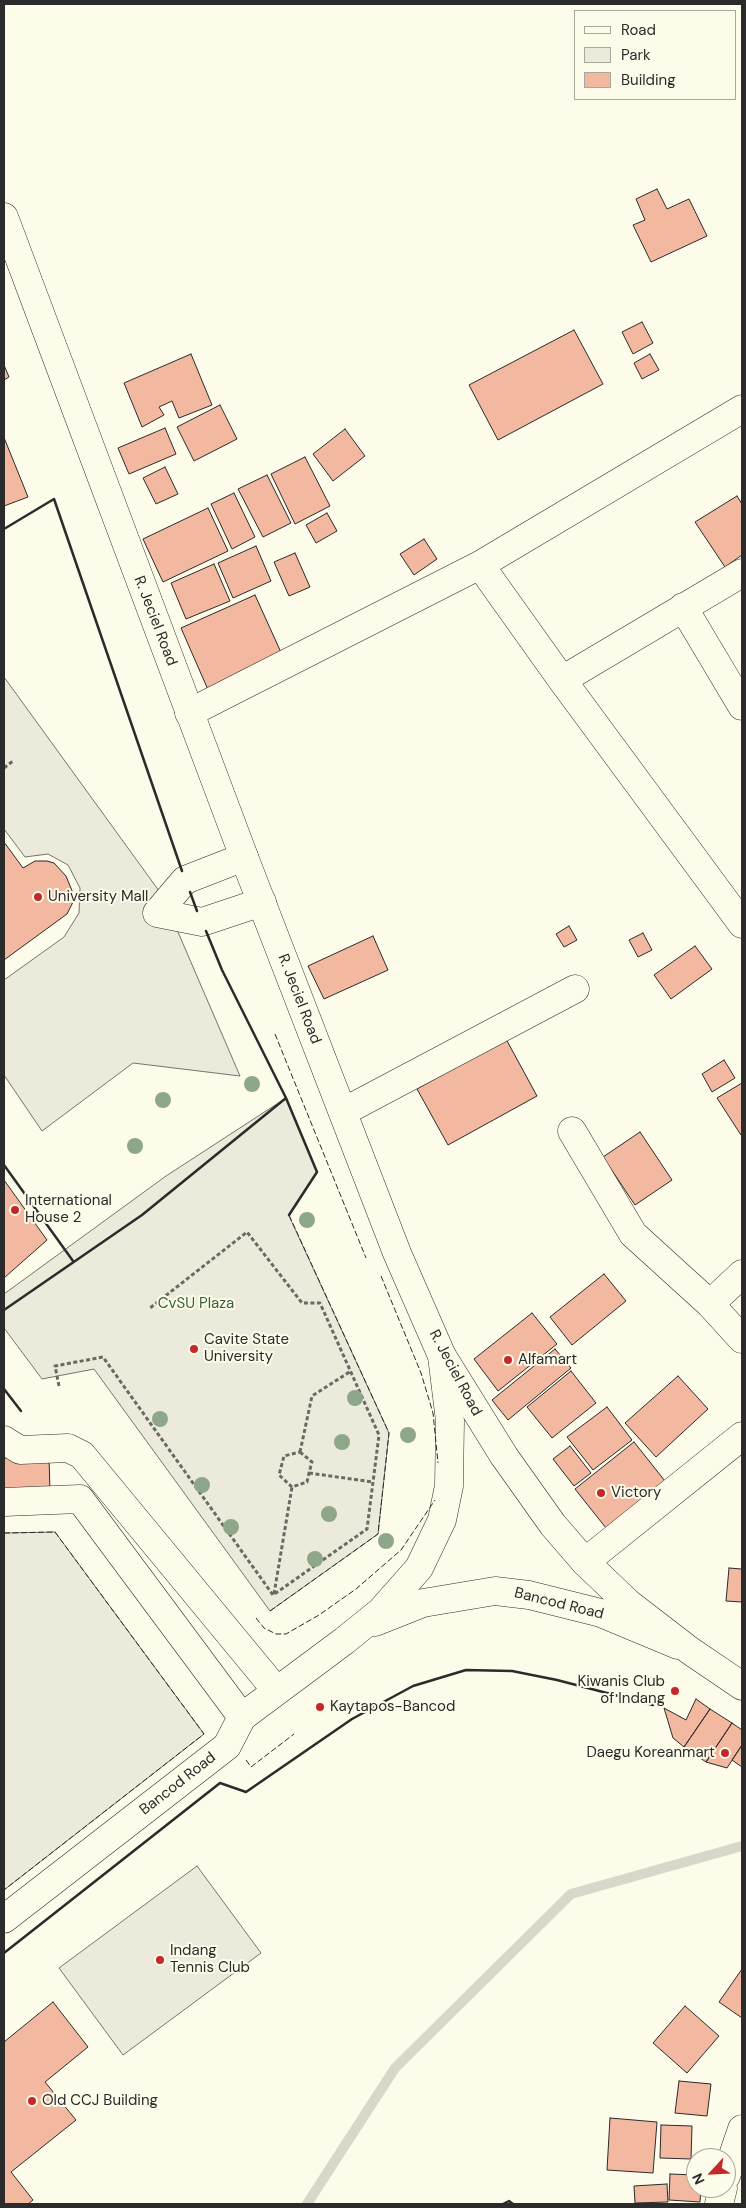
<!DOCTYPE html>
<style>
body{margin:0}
#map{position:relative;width:746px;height:2208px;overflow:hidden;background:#fdfbea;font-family:"DM Sans",sans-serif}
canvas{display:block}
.frame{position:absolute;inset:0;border:5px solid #2b2b2b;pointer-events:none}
.legend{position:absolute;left:574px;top:10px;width:162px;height:90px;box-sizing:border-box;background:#fdfbea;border:1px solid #a9a89e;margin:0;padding:6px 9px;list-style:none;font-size:15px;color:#2b2b2b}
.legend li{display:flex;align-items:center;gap:10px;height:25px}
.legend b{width:25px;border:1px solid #a9a89e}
.north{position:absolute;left:686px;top:2148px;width:50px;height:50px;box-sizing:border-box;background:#fdfbea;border:1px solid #a9a89e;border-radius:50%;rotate:245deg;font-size:14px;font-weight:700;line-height:20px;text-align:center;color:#2b2b2b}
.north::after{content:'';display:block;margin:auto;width:18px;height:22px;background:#c62828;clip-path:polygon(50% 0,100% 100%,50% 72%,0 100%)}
</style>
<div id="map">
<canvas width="746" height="2208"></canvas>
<div class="frame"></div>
<ul class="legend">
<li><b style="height:6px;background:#fdfbea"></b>Road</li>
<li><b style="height:14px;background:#ecebdb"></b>Park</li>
<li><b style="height:14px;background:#f2b8a0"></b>Building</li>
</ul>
<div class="north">N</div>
</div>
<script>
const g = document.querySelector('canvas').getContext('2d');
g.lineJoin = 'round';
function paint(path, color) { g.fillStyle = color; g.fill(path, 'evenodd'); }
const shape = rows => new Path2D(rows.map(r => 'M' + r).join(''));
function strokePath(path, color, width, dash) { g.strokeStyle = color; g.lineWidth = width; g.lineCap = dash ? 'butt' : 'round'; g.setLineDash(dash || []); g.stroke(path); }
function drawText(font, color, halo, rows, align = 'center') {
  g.font = font + ' "DM Sans",sans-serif'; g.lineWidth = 4; g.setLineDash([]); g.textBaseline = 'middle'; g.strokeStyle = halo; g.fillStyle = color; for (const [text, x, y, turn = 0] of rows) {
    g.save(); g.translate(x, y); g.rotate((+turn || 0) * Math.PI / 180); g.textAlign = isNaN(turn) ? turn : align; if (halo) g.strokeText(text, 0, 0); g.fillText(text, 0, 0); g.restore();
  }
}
const green = shape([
 [286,1098,317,1172,289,1216,389,1433,378,1534,270,1611,94,1369,42,1379,4,1328,4,1294,166,1176,286,1098],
 [55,1532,204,1734,4,1890,4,1533,55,1532],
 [197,1866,261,1953,123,2055,59,1968,197,1866]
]);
const parking = shape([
 [4,677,162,895,240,1076,133,1063,42,1131,4,1075,4,980,64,937,79,913,80,888,68,865,48,854,25,857,4,829,4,677]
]);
const stream = shape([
 [307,2204,395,2068,571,1894,742,1846]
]);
const building = shape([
 [657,189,667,209,689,199,707,236,651,262,633,225,645,220,636,199,657,189],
 [642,322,653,343,633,354,622,332,642,322],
 [574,330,603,384,498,440,469,385,574,330],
 [191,354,212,405,179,418,172,401,159,407,164,415,142,427,124,383,191,354],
 [650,354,659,370,642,379,634,363,650,354],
 [4,365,9,377,4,380,4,365],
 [220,405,237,439,194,461,177,427,220,405],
 [165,428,176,454,129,474,118,448,165,428],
 [345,429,365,456,333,481,313,454,345,429],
 [5,440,28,497,4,506,4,441,5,440],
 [305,457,330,506,295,524,271,474,305,457],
 [165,467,178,494,156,504,143,478,165,467],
 [267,475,291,523,263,537,238,489,267,475],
 [234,493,255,537,232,549,211,504,234,493],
 [737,496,742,504,742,555,725,567,695,522,737,496],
 [208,508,228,551,163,582,143,539,208,508],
 [327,513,337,531,316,543,306,525,327,513],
 [424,539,437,559,414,575,400,554,424,539],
 [256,546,271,581,233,598,218,563,256,546],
 [295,553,310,587,289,596,274,562,295,553],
 [214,564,230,601,186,619,171,583,214,564],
 [255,595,284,659,209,692,181,628,255,595],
 [4,842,23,868,35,861,47,861,54,863,66,876,73,893,73,902,67,914,4,960,4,842],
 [569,926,577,940,564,947,556,934,569,926],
 [643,933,652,950,638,957,629,940,643,933],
 [373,936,388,970,324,999,308,966,373,936],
 [695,946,712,969,671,999,654,975,695,946],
 [506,1039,537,1096,448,1145,417,1089,506,1039],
 [724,1060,735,1078,712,1092,702,1074,724,1060],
 [742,1083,742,1135,741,1135,717,1098,742,1083],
 [640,1132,672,1180,635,1205,603,1157,640,1132],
 [4,1180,47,1240,4,1278,4,1180],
 [604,1274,626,1301,572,1345,550,1317,604,1274],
 [532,1313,557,1344,498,1391,474,1359,532,1313],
 [555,1349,571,1368,508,1420,492,1400,555,1349],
 [571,1371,596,1403,552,1438,527,1407,571,1371],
 [678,1376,708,1409,656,1457,625,1423,678,1376],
 [607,1407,632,1440,593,1470,567,1437,607,1407],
 [634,1442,665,1481,606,1528,575,1489,634,1442],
 [570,1446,591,1473,574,1486,553,1459,570,1446],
 [49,1457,50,1492,4,1493,4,1458,49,1457],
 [729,1568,742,1569,742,1602,726,1601,729,1568],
 [696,1699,710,1709,684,1747,673,1738,664,1708,686,1720,696,1699],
 [710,1709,732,1723,706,1762,684,1747,710,1709],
 [732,1723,742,1730,742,1745,727,1768,706,1762,732,1723],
 [742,1745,742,1767,732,1760,742,1745],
 [742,1969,742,2018,719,2002,742,1969],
 [53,2002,88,2047,45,2082,76,2120,11,2172,33,2200,28,2204,4,2204,4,2042,53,2002],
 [685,2006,719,2036,687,2073,653,2043,685,2006],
 [679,2081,711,2084,707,2116,675,2113,679,2081],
 [610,2118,657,2122,653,2173,607,2170,610,2118],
 [661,2125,692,2126,691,2159,660,2158,661,2125],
 [670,2174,696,2175,696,2188,701,2188,700,2202,669,2200,670,2174],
 [667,2184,668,2202,635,2203,634,2186,667,2184]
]);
const path = shape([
 [4,768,13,761],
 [59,1386,55,1366,103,1357,273,1595,367,1529,379,1435,320,1303,302,1303,247,1232,150,1308],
 [300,1452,312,1462,309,1473,307,1482,292,1487,279,1475,284,1456,300,1452],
 [300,1452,312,1396,351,1371],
 [309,1473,373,1482],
 [274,1594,292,1487]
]);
const minor = shape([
 [480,565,562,680,742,924],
 [683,607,742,706],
 [562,680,742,573],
 [189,713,480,565,742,409],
 [244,857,185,880,157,913,202,922,262,902],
 [343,1112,575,989],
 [572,1131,633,1234,710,1304,742,1339],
 [710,1304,742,1274],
 [4,1440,20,1450,68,1448,82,1455,276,1690],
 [4,1502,80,1499,242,1717],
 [585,1562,742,1436],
 [375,1622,423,1603,495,1591,529,1595,601,1613,678,1645],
 [4,1919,227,1746,242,1717,344,1641,380,1612,419,1568,442,1520,449,1486,450,1421,442,1356]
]);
const major = shape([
 [4,217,244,857,397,1253,442,1356,504,1456,553,1525,585,1562,628,1603,689,1650,742,1686],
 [726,2176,742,2129],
 [719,2204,723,2188]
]);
const fence = shape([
 [275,1034,366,1258],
 [381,1276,421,1373,433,1413,438,1463],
 [4,1533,55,1532,204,1734,4,1890],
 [270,1611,378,1534,389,1433,289,1215],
 [256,1618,264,1628,276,1634,286,1634,319,1615,356,1589,401,1550,435,1500],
 [246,1760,251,1767,294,1734]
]);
const wall = shape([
 [4,529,54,499,182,871],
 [190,892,197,911],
 [206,931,222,970,286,1098],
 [4,1165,73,1261],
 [4,1310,142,1215,286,1098,317,1172,289,1215],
 [4,1389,21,1411],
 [4,1953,220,1783,246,1792,352,1719,413,1686,466,1670,512,1671,557,1680,653,1705],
 [503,2204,509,2201,513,2204]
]);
const trees = [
 [252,1084],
 [163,1100],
 [135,1146],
 [307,1220],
 [355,1398],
 [160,1419],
 [408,1435],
 [342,1442],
 [202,1485],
 [329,1514],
 [231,1527],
 [386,1541],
 [315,1559]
];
const markers = [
 [38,897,5,"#c62828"],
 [15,1210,5,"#c62828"],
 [194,1349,5,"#c62828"],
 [508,1360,5,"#c62828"],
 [601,1493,5,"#c62828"],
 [675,1691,5,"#c62828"],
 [320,1707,5,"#c62828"],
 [725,1753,5,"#c62828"],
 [160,1960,5,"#c62828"],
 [32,2101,5,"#c62828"]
];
const streetNames = [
 ["R. Jeciel Road",155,621,69],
 ["R. Jeciel Road",299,999,69],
 ["R. Jeciel Road",455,1373,62],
 ["Bancod Road",559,1604,14],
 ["Bancod Road",178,1784,-38]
];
const poiNames = [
 ["University Mall",48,897],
 ["International",25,1201],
 ["House 2",25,1218],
 ["Cavite State",204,1340],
 ["University",204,1357],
 ["Alfamart",518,1360],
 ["Victory",611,1493],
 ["Kiwanis Club",665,1682,"right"],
 ["of Indang",665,1699,"right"],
 ["Kaytapos-Bancod",330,1707],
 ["Daegu Koreanmart",715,1753,"right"],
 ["Indang",170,1951],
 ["Tennis Club",170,1968],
 ["Old CCJ Building",42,2101]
];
const parkNames = [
 ["CvSU Plaza",196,1304]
];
paint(green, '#ecebdb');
strokePath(green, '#74746e', 1);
paint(parking, '#eceadb');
strokePath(parking, '#74746e', 1);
strokePath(stream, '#d8d7c9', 10);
paint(building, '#f2b8a0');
strokePath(building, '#2b2b2b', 1);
strokePath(minor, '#2b2b2b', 29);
strokePath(major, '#2b2b2b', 29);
strokePath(path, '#6a6964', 3, [4, 2.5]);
strokePath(minor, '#fdfbea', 28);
strokePath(major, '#fdfbea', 28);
strokePath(fence, '#2b2b2b', 1, [6, 2.5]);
strokePath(wall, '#2b2b2b', 2.5);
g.fillStyle = '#8ea78a';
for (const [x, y] of trees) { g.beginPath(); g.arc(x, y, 8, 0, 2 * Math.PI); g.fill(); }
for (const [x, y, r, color] of markers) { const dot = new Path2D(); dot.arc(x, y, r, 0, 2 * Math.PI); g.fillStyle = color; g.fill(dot); strokePath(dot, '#fdfbea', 2); }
drawText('15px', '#2b2b2b', '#fdfbea', streetNames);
drawText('15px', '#2b2b2b', '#fdfbea', poiNames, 'left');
drawText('15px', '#34623c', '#fdfbea', parkNames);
</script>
